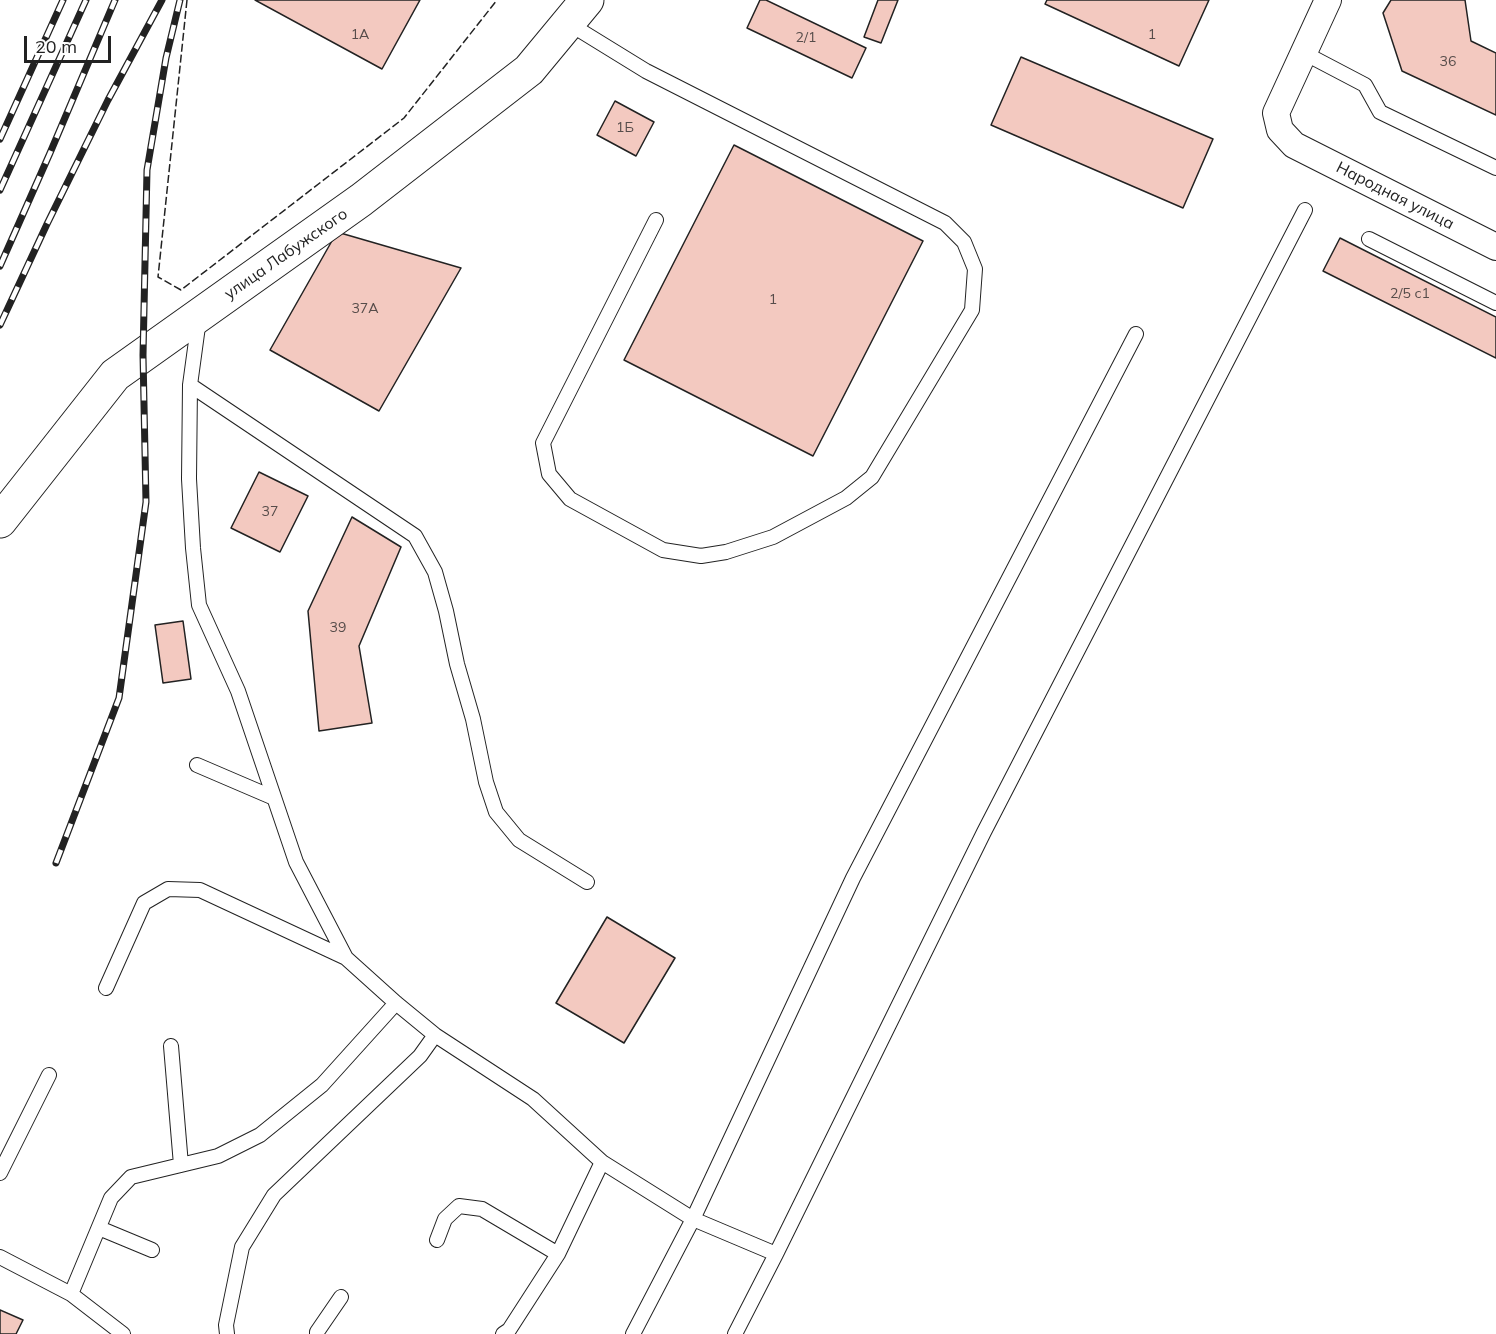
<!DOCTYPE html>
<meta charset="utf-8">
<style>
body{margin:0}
#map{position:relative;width:1496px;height:1334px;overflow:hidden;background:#fff;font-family:Mulish,sans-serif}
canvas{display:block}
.scale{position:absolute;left:24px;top:36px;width:87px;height:27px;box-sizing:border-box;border:3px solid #222;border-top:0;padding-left:8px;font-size:18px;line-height:21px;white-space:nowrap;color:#222;-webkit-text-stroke:4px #fff;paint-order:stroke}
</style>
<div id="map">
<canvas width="1496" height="1334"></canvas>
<div class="scale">20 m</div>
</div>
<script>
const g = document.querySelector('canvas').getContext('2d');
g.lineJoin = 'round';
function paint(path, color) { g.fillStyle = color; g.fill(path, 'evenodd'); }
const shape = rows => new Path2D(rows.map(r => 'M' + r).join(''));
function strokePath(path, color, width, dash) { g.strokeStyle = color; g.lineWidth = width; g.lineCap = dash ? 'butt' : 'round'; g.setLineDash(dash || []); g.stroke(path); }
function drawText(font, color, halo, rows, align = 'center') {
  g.font = font + ' Mulish,sans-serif'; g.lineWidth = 4.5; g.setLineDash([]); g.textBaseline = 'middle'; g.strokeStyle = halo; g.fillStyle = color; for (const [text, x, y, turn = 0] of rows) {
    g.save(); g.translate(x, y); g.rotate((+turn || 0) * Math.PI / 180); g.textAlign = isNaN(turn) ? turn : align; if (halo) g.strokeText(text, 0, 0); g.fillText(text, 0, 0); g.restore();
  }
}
const building = shape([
 [255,0,420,0,382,69,255,0],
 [760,0,766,0,866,48,852,78,747,28,760,0],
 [878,0,898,0,881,43,864,37,878,0],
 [1047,0,1209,0,1179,66,1045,4,1047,0],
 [1391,0,1465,0,1471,41,1496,53,1496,115,1402,71,1383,13,1391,0],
 [1021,57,1213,139,1183,208,991,125,1021,57],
 [615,101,654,122,636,156,597,135,615,101],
 [734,145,923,241,813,456,624,360,734,145],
 [337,232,461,268,379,411,270,350,337,232],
 [1340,238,1496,317,1496,358,1323,271,1340,238],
 [259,472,308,496,280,552,231,528,259,472],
 [352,517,401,547,359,646,372,723,319,731,308,611,352,517],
 [183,621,191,679,163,683,155,625,183,621],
 [607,917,675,958,624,1043,556,1003,607,917],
 [0,1310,23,1320,16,1334,0,1334,0,1310]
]);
const lane = shape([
 [568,23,646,71,945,223,964,242,975,269,972,310,872,477,846,498,773,537,726,552,701,556,663,550,570,499,549,474,543,443,656,220],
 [1304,53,1365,85,1380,112,1496,168],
 [1369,239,1496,303],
 [199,319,190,385,189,479,193,548,199,605,238,691,296,862,346,958,396,1003,435,1035,533,1099,602,1162,693,1219,776,1254],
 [190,385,415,536,435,572,446,611,457,664,473,719,486,782,496,812,519,840,587,882],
 [197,765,274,798],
 [106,988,144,903,168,889,200,890,346,958],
 [171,1046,181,1165],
 [0,1173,49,1075],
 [99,1228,152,1250],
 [437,1240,445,1219,459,1206,482,1209,558,1254],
 [0,1257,71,1294,123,1334],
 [71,1294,111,1198,131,1177,218,1156,260,1135,322,1085,396,1003],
 [227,1334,226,1325,242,1247,274,1195,420,1056,435,1035],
 [317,1334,317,1332,341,1297],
 [503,1334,509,1330,558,1254,602,1162],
 [633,1334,693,1219,853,878,1136,334],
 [735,1334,776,1254,984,832,1305,210]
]);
const street = shape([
 [1328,0,1276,113,1280,130,1294,145,1496,247]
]);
const secondary = shape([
 [0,521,115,375,361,200,529,70,587,0]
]);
const rail = shape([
 [0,139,63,0],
 [0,190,86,0],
 [0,266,50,153,115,0],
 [0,325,47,224,108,100,162,0],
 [56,863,119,698,146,502,143,355,147,170,166,58,180,0]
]);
const fence = shape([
 [187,0,158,277,181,290,404,118,497,0]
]);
const numberNames = [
 ["1А",360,35],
 ["1",1152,35],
 ["2/1",806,38],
 ["36",1448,62],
 ["1Б",625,128],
 ["2/5 с1",1410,294],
 ["1",773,300],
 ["37А",365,309],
 ["37",270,512],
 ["39",338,628]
];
const streetNames = [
 ["Народная улица",1395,196,27],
 ["улица Лабужского",286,254,-35]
];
paint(building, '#f3c9c0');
strokePath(building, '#222', 1.5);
strokePath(lane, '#222', 16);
strokePath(street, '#222', 28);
strokePath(secondary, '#222', 35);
strokePath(lane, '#fff', 14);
strokePath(street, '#fff', 26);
strokePath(secondary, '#fff', 33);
strokePath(rail, '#222', 7);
strokePath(rail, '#fff', 4.5, [14]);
strokePath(fence, '#222', 1.5, [8, 3]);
drawText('14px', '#564c4a', null, numberNames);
drawText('16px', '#222', '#fff', streetNames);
</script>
